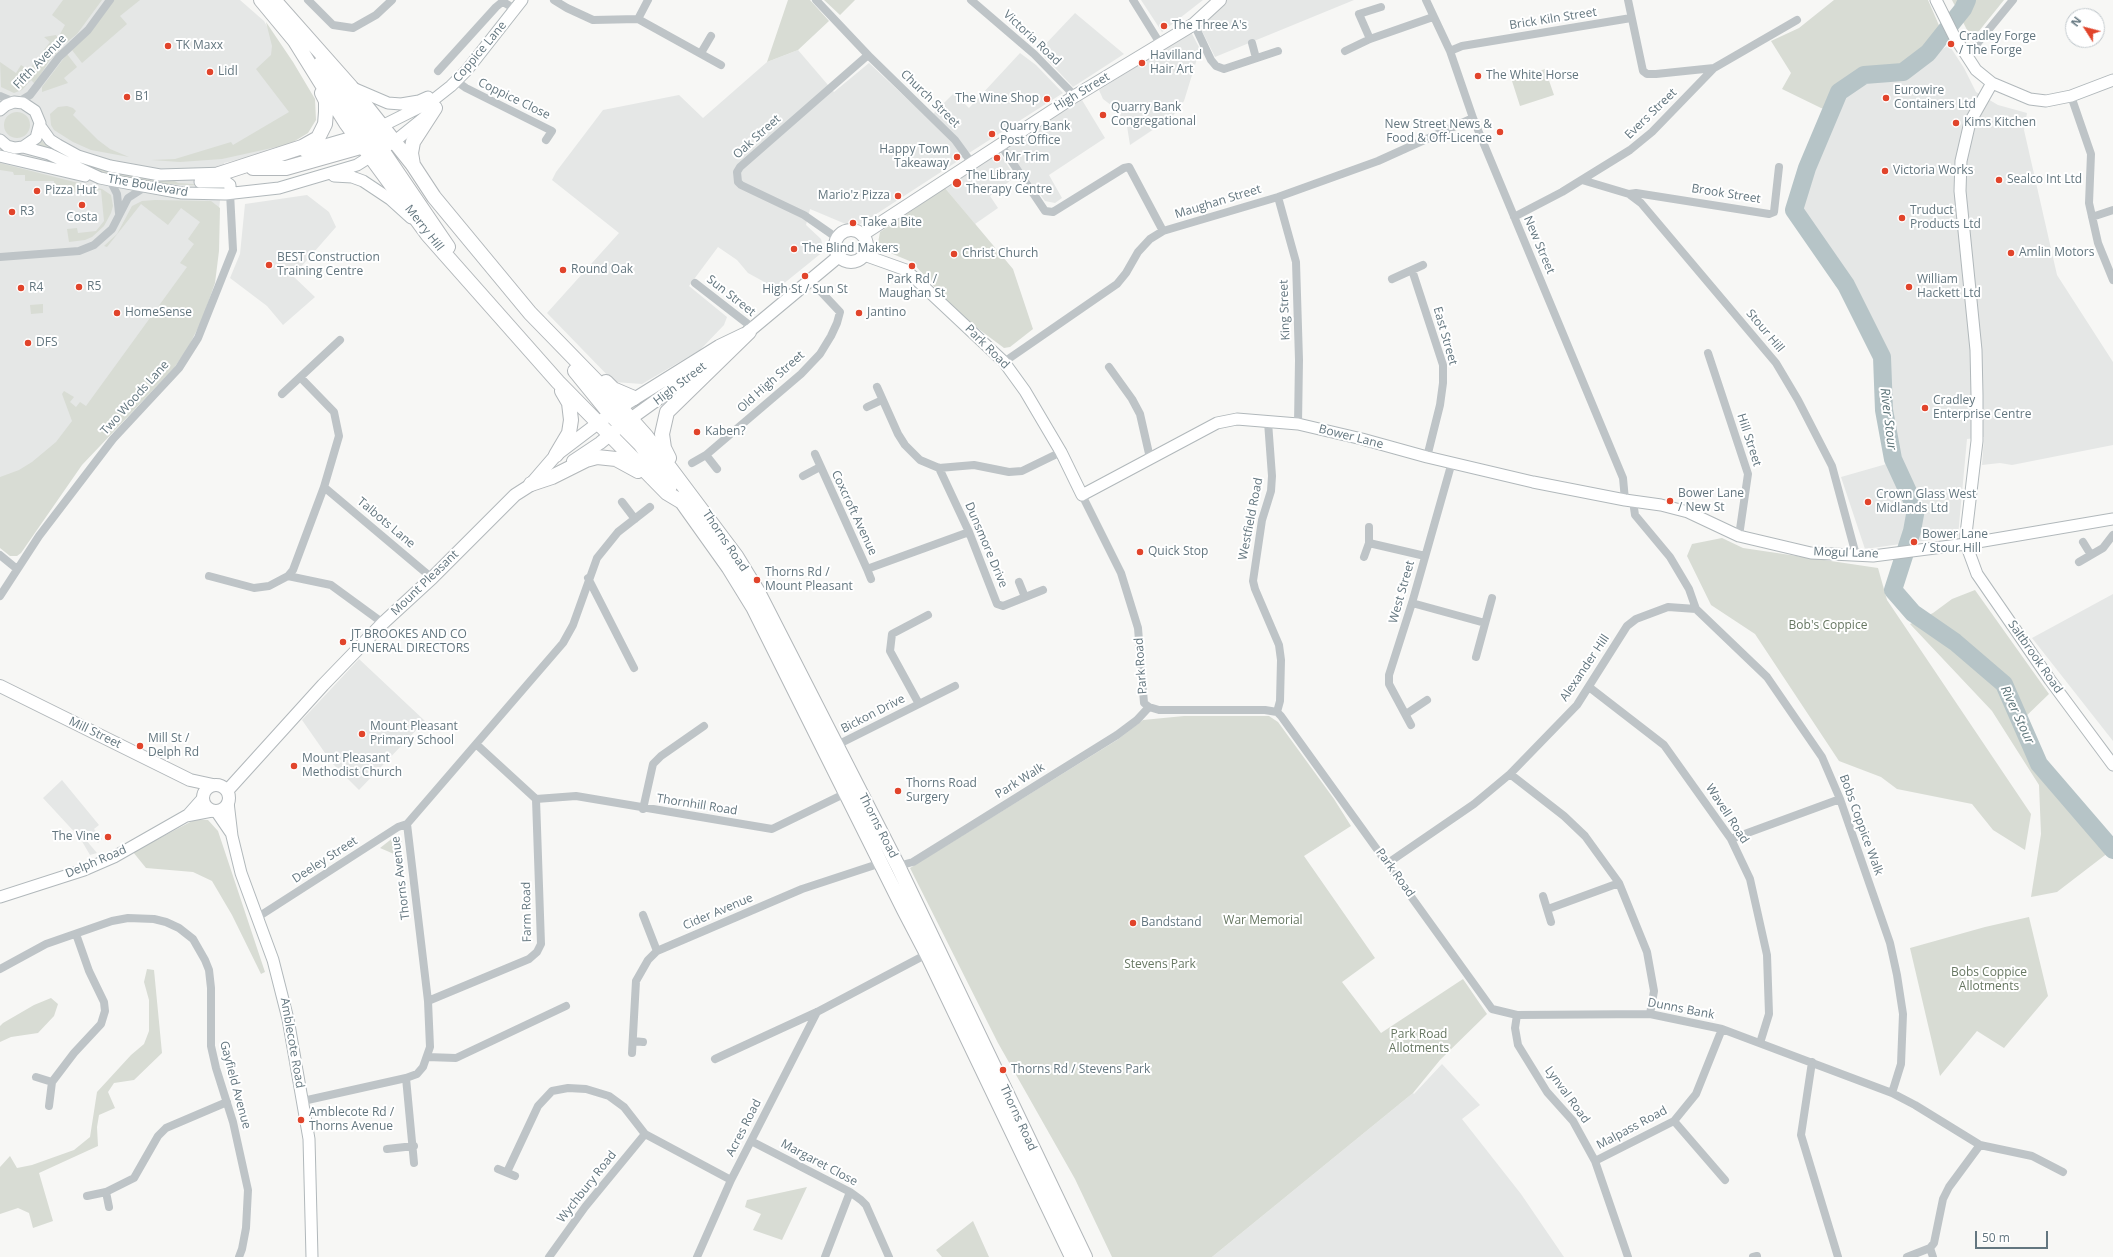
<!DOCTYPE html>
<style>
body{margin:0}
#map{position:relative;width:2113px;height:1257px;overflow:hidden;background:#f7f7f5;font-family:"Open Sans",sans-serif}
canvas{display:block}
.north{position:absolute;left:2065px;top:8px;width:40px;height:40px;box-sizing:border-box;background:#fff;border:1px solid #c1c8cc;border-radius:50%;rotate:306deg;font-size:11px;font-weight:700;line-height:16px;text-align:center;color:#63767f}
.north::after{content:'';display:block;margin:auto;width:14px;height:18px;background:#e1442b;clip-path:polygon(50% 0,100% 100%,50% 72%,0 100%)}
.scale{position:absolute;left:1975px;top:1231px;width:73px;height:18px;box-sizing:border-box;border:2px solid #63767f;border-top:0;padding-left:5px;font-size:12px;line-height:14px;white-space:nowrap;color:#63767f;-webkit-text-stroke:3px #fff;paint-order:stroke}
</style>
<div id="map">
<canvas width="2113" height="1257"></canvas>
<div class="north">N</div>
<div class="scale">50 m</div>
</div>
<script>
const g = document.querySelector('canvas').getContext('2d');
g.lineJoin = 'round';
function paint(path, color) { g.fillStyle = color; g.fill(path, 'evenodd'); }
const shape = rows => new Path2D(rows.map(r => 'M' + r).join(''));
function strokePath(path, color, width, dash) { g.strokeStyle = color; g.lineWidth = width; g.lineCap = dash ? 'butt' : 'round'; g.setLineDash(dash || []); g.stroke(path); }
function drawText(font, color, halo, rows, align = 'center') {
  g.font = font + ' "Open Sans",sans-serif'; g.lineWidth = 4; g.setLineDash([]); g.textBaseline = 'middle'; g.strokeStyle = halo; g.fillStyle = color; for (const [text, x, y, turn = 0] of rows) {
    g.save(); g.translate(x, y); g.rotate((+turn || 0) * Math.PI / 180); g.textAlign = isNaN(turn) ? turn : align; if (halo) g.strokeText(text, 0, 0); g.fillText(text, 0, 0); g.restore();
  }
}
const built = shape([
 [0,0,240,0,264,21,314,106,279,150,224,163,218,219,216,259,0,531],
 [1141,0,1203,0,1162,32],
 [1227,0,1354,0,1215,57,1199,25],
 [1075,13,1124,54,1073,87,1039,51],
 [1191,32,1200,49,1184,101,1172,117,1130,145,1127,126,1116,109,1103,99,1099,90],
 [1949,45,1964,68,1976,92,1998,105,2027,113,2024,130,2057,275,2113,362,2113,445,2012,465,2000,463,1982,465,1984,437,1967,439,1958,536,1865,549,1841,477,1897,461,1883,411,1886,358,1846,284,1797,211,1807,169,1838,92,1863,75,1904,72],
 [798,50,834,92,869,63,952,141,964,157,864,222,856,226,848,225,810,209,806,225,821,239,824,251,777,289,748,273,737,260,718,247,689,286,727,317,724,325,700,350,642,384,614,382,547,313,619,233,552,180,556,172,603,110,679,95,703,118,767,62],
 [1020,53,1036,65,1063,93,969,153,933,114,954,93,969,108],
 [1082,100,1105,138,1049,175,1062,198,1055,203,1045,201,1005,148],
 [999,152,1015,177,990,196,998,208,975,224,945,188],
 [307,195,329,212,336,227,293,276,315,297,283,325,267,306,230,278,240,254,245,204],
 [2113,594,2113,741,2032,638],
 [359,659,425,721,359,790,332,763,302,720],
 [62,780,99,825,94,829,102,839,98,843,91,835,86,840,97,853,90,855,80,838,43,798],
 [1442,1064,1480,1105,1462,1119,1521,1194,1564,1257,1212,1257,1413,1093,1414,1094]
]);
const green = shape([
 [63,0,102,0,77,34,66,43,60,34,65,25,52,15],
 [113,0,140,0,120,16,127,24,82,63,72,50],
 [788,0,810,0,829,21,798,50,767,62],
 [824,0,855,0,840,15],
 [1834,0,1928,0,1941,30,1941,37,1928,53,1903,72,1864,75,1839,92,1831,111,1821,108,1782,89,1791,73,1771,41,1799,28],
 [1952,0,2004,0,1979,31,1969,34],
 [266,22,293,62,315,99,316,120,308,133,290,144,222,159,180,162,151,160,175,159,231,142,233,145,289,112,256,69,271,55,272,46],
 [56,35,63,46,49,61,35,84,31,80,22,90,14,93,1,87,0,62,16,73,21,65,29,70,50,42,44,37],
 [67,54,77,67,64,78,68,83,42,92,42,87],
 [1545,69,1554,95,1520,106,1512,81],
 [67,106,73,108,76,111,73,115,98,140,110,149,129,157,91,150,73,142,54,130,51,125,50,114,58,107],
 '4 125a13 13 0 1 1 26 0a13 13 0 1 1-26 0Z',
 [41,140,55,152,72,160,112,172,173,180,178,183,221,186,156,184,98,173,35,145],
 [0,163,102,189,111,195,113,206,111,213,104,226,92,237,85,240,69,242,67,229,77,228,78,233,96,231,104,221,101,190,55,194,54,181,25,181,25,175,14,175,13,172,0,170],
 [945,188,1013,269,1033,329,1010,347,1004,348,960,315,912,262,883,250,878,243,880,232],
 [155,200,211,201,220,208,219,251,215,283,202,320,188,348,174,368,82,465,21,553,17,556,10,556,0,548,0,477,19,470,32,462,56,442,72,421,62,394,64,391,74,397,70,402,76,407,80,402,86,406,187,267,180,263,194,244,188,239,200,222,181,208,168,225,141,204,107,247,104,246,117,234,132,206,142,201],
 [43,304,43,313,31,314,30,305],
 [1722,538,1743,548,1878,568,1887,600,2031,814,2025,850,1993,830,1972,804,1897,789,1881,777,1839,761,1755,634,1711,605,1687,556,1692,544],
 [1975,590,2049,694,2021,721,2039,764,2113,849,2057,892,2031,897,2041,834,2039,785,1992,711,1910,624,1933,613,1952,599],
 [1184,716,1269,716,1278,722,1334,799,1351,826,1304,856,1375,958,1342,982,1381,1033,1463,979,1487,1014,1440,1060,1413,1093,1212,1257,1112,1257,1075,1179,998,1043,910,868,1117,740,1143,720],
 [196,819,208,820,218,831,265,972,261,974,232,915,212,881,193,872,146,868,133,852],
 [394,837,399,838,402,842,401,857,380,848],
 [2029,917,2048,996,2004,1048,1977,1031,1940,1076,1910,948,1985,927],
 [147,969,154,970,162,1053,134,1080,114,1083,108,1092,115,1108,99,1115,97,1127,98,1146,39,1173,53,1221,33,1228,29,1213,18,1208,0,1214,0,1167,10,1156,17,1168,32,1165,74,1150,90,1137,97,1092,131,1055,144,1044,149,1031,149,1000,144,982],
 [51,998,58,1004,54,1016,38,1033,11,1037,0,1042,0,1026,3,1023,34,1005],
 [807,1187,782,1240,753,1230,761,1214,745,1207,747,1200],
 [973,1221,989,1257,942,1257,936,1250]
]);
const river = shape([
 [1967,0,1963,9,1928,53,1903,72,1864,75,1839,92,1807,168,1794,210,1846,285,1882,357,1884,410,1893,459,1916,509,1912,531,1893,590,1913,613,1955,642,2004,684,2039,764,2113,850]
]);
const street = shape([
 [308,0,333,25,353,28,376,15,392,0],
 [554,0,567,8,593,20,638,19,721,65],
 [816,0,868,55,955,140,971,162],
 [971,0,1034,54,1075,96],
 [1133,0,1161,45],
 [1426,0,1450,51,1473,118,1623,478,1625,500],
 [1628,0,1643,71,1647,74,1656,74,1714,68],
 [638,19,648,0],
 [1194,24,1211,60,1216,66,1224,69,1278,51],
 [1370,39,1359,14,1381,7],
 [1252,43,1256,58],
 [1345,51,1370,39,1433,17],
 [1450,51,1462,46,1631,18],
 [701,53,711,36],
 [1967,56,2013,0],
 [438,71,496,7,501,3,505,3,515,9],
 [456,81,466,88,552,131,546,140],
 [0,96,14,102],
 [2071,96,2091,154,2089,203,2098,243,2113,280],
 [17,103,30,95,59,57,88,30,110,0],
 [1000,144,1045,211,1053,212,1124,168,1129,167,1163,231],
 [110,180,117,194,119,213],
 [1582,180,1629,194,1641,203,1776,363,1798,400,1832,466,1856,555],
 [1629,194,1636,193,1769,214,1774,212,1779,167],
 [1278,197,1296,262,1299,360,1298,424],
 [1514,217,1562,192,1630,150,1652,132,1714,68,1797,20],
 [2092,217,2113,210],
 [837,238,804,215,741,185,738,182,737,172,740,167,868,55],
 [0,257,79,251,94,245,112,229,128,198,145,187],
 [1412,270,1443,365,1443,383,1440,405,1427,457],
 [1392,279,1423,265],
 [695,283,753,328],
 [1708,353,1748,474,1739,536],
 [1004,362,1117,284,1126,273,1138,252,1150,239,1163,231,1278,197,1378,161,1473,118],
 [1109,367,1132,399,1140,414,1150,458],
 [877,387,898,434,905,445,920,460,939,468,974,465,1009,472,1022,471,1061,452],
 [282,394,340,340],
 [867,407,882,400],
 [1268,422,1272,476,1271,491,1262,520,1253,581,1255,589,1279,645,1281,660,1280,701,1277,712],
 [815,454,867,569,969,532],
 [706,455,717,469],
 [692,463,706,455,801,374,820,354,831,336,837,323,840,312,810,280],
 [939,468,969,532,997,604,1003,606,1043,590],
 [803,476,820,467],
 [324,487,432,578],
 [1082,495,1121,573,1138,628,1144,703,1149,707,1159,710,1265,710,1277,712,1281,716,1492,1009,1517,1015,1650,1014,1722,1029,1892,1093,1915,1105,1980,1145,2032,1156,2063,1172],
 [1633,501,1635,515,1670,557,1689,589,1696,609,1767,677,1822,757,1840,799,1890,943,1897,975,1903,1014,1901,1064,1892,1093],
 [622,502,635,519],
 [2083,542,2091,555],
 [1369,543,1425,556],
 [0,555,17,569],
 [1364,557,1369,543,1369,527],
 [2079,562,2103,548,2113,535],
 [867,569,871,579],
 [209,576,254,588,269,586,288,576,331,585,383,623],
 [288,576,293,570,324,487,339,436,334,412,300,377],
 [588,578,634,668],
 [1019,582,1025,597],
 [0,596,39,536,113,439,179,368,198,338,233,250,230,193],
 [1412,603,1485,623],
 [1476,657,1492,598],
 [1589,687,1664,745,1731,839,1750,879,1767,955,1769,1014,1760,1043],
 [919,704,890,651,892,634,928,615],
 [1406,714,1427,700],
 [1411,725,1389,684,1389,675,1412,603,1452,462],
 [476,744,536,799],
 [837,745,955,686],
 [1510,774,1564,816,1585,836,1619,883,1647,952,1654,991,1650,1014],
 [536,799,576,796,772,829,846,793],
 [643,809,653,764,661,756,704,726],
 [1731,839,1840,799],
 [1388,863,1474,804,1510,774,1577,705,1627,626,1636,619,1668,607,1696,609],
 [898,866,913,862,1117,735,1137,720,1149,707],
 [1543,896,1551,922],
 [1548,909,1619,883],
 [643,915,657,951],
 [258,917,398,827,407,824],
 [0,969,46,944,112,921,128,918,154,919,166,922,179,928,193,939,205,960,209,970,211,988,211,1046,216,1068,233,1122,248,1190,246,1228,242,1249,239,1257],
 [428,1001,529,959,537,952,541,944,536,799],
 [1517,1015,1515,1028,1518,1045,1547,1092,1573,1121,1595,1161,1628,1257],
 [633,1041,643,1042],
 [632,1053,636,981,648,960,657,951,802,889,881,863],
 [427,1057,456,1058,566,1006],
 [715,1059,817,1012,927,954],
 [1812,1062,1801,1135,1838,1257],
 [36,1077,52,1082],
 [406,1078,414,1163],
 [303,1101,406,1078,417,1074,423,1067,430,1047,428,1001,407,824,563,643,573,625,597,558,618,532,650,507],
 [49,1106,52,1082,74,1053,101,1024,105,1011,104,1002,89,971,76,934],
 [1674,1121,1725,1180],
 [751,1141,850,1192,861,1200,866,1205,889,1257],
 [387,1149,414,1146],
 [1595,1161,1674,1121,1696,1094,1722,1029],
 [498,1169,515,1176],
 [507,1172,538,1106,552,1091,568,1088,586,1089,609,1096,624,1107,645,1134,731,1180],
 [106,1192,109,1207],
 [87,1196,106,1192,134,1178,158,1136,166,1128,227,1102],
 [549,1257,585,1207,645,1134],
 [697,1257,731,1180,817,1012],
 [825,1257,850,1192],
 [1753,1257,1757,1256],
 [1907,1257,1930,1248],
 [1933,1257,1930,1248,1934,1243,1943,1199,1949,1187,1980,1145]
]);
const secondary = shape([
 [1936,0,1954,36,1976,70,1992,83,2030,99,2046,101,2071,96,2113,80],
 [1992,83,1970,122,1961,161,1960,191,1976,350,1977,395,1977,441,1966,534,1966,544,1977,574,2050,680,2113,765],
 [353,88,388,103,401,104,419,101,428,97],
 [0,110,6,105,14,102,23,103,35,111,40,123,36,138,23,147,15,148,7,146,0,140],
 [40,126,50,140,58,145,78,156,110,166,160,175,226,173],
 [23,147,49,154,100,178,110,180,182,193,225,194,279,188,357,165,395,141,426,116],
 [304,151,356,136,382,126,432,101,451,86,467,70,522,0],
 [0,156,85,176],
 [334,176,352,177,363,181,390,199,411,218],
 [200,182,226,182,230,185,230,193],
 [864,255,906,270,1004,362,1025,391,1061,452,1082,495,1217,423,1237,419,1298,424,1362,439,1427,457,1533,482,1625,500,1661,505,1688,512,1739,536,1811,553,1873,556,1966,544,2113,519],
 [228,802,232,836,241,873,273,960,288,1019,309,1139,312,1257],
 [216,811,231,833],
 [187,816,203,798],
 [0,897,84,870,114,857,186,816,212,811]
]);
const primary = shape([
 '835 246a16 16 0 1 1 32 0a16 16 0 1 1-32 0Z',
 [862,235,1075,96,1194,24,1220,0],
 [742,337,838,257],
 [573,461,600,443,622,425,715,358],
 [531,484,556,455,610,414,719,346,744,334],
 [0,686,190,780,213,785],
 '203 798a13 13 0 1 1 26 0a13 13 0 1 1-26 0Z',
 [227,791,323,685,383,623,432,578,515,495,540,479]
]);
const highway = shape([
 [261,0,295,41,346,123,428,235,558,382,667,493,682,502,729,568,753,607,904,910,927,954,1072,1257],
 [274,0,351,87,413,165,434,197,530,313,605,390,646,436,736,556,758,592,898,866,1085,1257],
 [320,64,369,131,373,143,371,156],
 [382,126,382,150,448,247],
 [413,165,411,153,413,142,435,108],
 [253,168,286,168,371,144],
 [219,174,302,147,318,138,325,124,326,112,326,101,322,93],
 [575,371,610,414,640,444,670,486],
 [606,382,613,389,634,398],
 [556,455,569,433,571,420,569,403,562,391],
 [669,458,664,448,662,434,667,412,749,332],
 [531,484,552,477,586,460,597,457,616,459,638,471]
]);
const markers = [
 [1164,26,4,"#e1442b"],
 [1951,44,4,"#e1442b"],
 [168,46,4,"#e1442b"],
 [1142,63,4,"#e1442b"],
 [210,72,4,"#e1442b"],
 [1478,76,4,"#e1442b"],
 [127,97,4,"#e1442b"],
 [1886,98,4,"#e1442b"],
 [1047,99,4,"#e1442b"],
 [1103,115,4,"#e1442b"],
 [1956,123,4,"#e1442b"],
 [1500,132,4,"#e1442b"],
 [992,134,4,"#e1442b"],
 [957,157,4,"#e1442b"],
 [997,158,4,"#e1442b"],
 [1885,171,4,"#e1442b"],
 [1999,180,4,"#e1442b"],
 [957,183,5,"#e1442b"],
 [37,191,4,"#e1442b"],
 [898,196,4,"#e1442b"],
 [82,205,4,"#e1442b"],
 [12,212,4,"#e1442b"],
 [1902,218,4,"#e1442b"],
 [853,223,4,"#e1442b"],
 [794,249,4,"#e1442b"],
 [2011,253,4,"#e1442b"],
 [954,254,4,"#e1442b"],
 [269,265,4,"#e1442b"],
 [912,266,4,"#e1442b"],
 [563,270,4,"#e1442b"],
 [805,276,4,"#e1442b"],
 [79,287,4,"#e1442b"],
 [1909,287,4,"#e1442b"],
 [21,288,4,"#e1442b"],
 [117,313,4,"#e1442b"],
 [859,313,4,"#e1442b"],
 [28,343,4,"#e1442b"],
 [1925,408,4,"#e1442b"],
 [697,432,4,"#e1442b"],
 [1670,501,4,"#e1442b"],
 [1868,502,4,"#e1442b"],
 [1914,542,4,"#e1442b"],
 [1140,552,4,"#e1442b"],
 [757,580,4,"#e1442b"],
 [343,642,4,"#e1442b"],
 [362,734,4,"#e1442b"],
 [140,746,4,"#e1442b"],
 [294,766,4,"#e1442b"],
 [898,791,4,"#e1442b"],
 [108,837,4,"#e1442b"],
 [1133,923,4,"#e1442b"],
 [1003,1070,4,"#e1442b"],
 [301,1120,4,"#e1442b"]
];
const streetNames = [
 ["Brick Kiln Street",1553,19,-9],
 ["Victoria Road",1032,38,43],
 ["Coppice Lane",480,52,-50],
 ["Fifth Avenue",40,62,-46],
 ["High Street",1082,92,-31],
 ["Coppice Close",514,99,26],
 ["Church Street",930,99,44],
 ["Evers Street",1651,114,-44],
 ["Oak Street",757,137,-42],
 ["The Boulevard",148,186,10],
 ["Brook Street",1726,194,9],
 ["Maughan Street",1218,202,-17],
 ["Merry Hill",424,228,52],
 ["New Street",1539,245,67],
 ["Sun Street",731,296,38],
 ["King Street",1285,310,-92],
 ["Stour Hill",1765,331,50],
 ["East Street",1445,336,74],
 ["Park Road",987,347,45],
 ["Old High Street",771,382,-42],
 ["High Street",680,384,-37],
 ["Two Woods Lane",135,398,-48],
 ["Bower Lane",1351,437,14],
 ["Hill Street",1749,440,72],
 ["Coxcroft Avenue",854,513,65],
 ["Westfield Road",1251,519,-79],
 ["Talbots Lane",386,523,40],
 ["Thorns Road",725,541,56],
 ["Dunsmore Drive",986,545,67],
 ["Mogul Lane",1846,553,2],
 ["Mount Pleasant",425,583,-44],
 ["West Street",1402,592,-74],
 ["Saltbrook Road",2035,657,55],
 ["Park Road",1141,666,-94],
 ["Alexander Hill",1585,668,-56],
 ["Bickon Drive",873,714,-27],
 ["Mill Street",95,733,26],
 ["Park Walk",1020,781,-32],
 ["Thornhill Road",697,805,9],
 ["Wavell Road",1727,814,57],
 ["Bobs Coppice Walk",1861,825,70],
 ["Thorns Road",878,826,63],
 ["Deeley Street",325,860,-33],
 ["Delph Road",96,862,-23],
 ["Park Road",1395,873,54],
 ["Thorns Avenue",401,878,-97],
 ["Farm Road",527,912,-91],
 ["Cider Avenue",718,912,-23],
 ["Dunns Bank",1681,1009,11],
 ["Amblecote Road",292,1043,80],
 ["Gayfield Avenue",235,1085,75],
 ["Lynval Road",1567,1095,54],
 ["Thorns Road",1018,1118,65],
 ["Acres Road",744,1128,-63],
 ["Malpass Road",1632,1128,-28],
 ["Margaret Close",819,1163,28],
 ["Wychbury Road",587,1187,-52]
];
const poiNames = [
 ["The Three A's",1172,26],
 ["Cradley Forge",1959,37],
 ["/ The Forge",1959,51],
 ["TK Maxx",176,46],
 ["Havilland",1150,56],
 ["Hair Art",1150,70],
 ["Lidl",218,72],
 ["The White Horse",1486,76],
 ["Eurowire",1894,91],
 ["Containers Ltd",1894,105],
 ["B1",135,97],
 ["The Wine Shop",1039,99,"right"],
 ["Quarry Bank",1111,108],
 ["Congregational",1111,122],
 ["Kims Kitchen",1964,123],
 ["New Street News &",1492,125,"right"],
 ["Food & Off-Licence",1492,139,"right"],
 ["Quarry Bank",1000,127],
 ["Post Office",1000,141],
 ["Happy Town",949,150,"right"],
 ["Takeaway",949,164,"right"],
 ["Mr Trim",1005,158],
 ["Victoria Works",1893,171],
 ["The Library",966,176],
 ["Therapy Centre",966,190],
 ["Sealco Int Ltd",2007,180],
 ["Pizza Hut",45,191],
 ["Mario'z Pizza",890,196,"right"],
 ["Truduct",1910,211],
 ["Products Ltd",1910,225],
 ["R3",20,212],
 ["Costa",82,218,"center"],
 ["Take a Bite",861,223],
 ["The Blind Makers",802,249],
 ["Amlin Motors",2019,253],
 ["Christ Church",962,254],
 ["BEST Construction",277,258],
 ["Training Centre",277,272],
 ["Round Oak",571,270],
 ["Park Rd /",912,280,"center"],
 ["Maughan St",912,294,"center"],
 ["William",1917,280],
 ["Hackett Ltd",1917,294],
 ["R5",87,287],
 ["R4",29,288],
 ["High St / Sun St",805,290,"center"],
 ["HomeSense",125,313],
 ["Jantino",867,313],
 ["DFS",36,343],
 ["Cradley",1933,401],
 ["Enterprise Centre",1933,415],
 ["Kaben?",705,432],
 ["Bower Lane",1678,494],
 ["/ New St",1678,508],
 ["Crown Glass West",1876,495],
 ["Midlands Ltd",1876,509],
 ["Bower Lane",1922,535],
 ["/ Stour Hill",1922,549],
 ["Quick Stop",1148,552],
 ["Thorns Rd /",765,573],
 ["Mount Pleasant",765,587],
 ["JT BROOKES AND CO",351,635],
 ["FUNERAL DIRECTORS",351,649],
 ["Mount Pleasant",370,727],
 ["Primary School",370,741],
 ["Mill St /",148,739],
 ["Delph Rd",148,753],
 ["Mount Pleasant",302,759],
 ["Methodist Church",302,773],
 ["Thorns Road",906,784],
 ["Surgery",906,798],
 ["The Vine",100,837,"right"],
 ["Bandstand",1141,923],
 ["Thorns Rd / Stevens Park",1011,1070],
 ["Amblecote Rd /",309,1113],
 ["Thorns Avenue",309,1127]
];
const parkNames = [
 ["Bob's Coppice",1828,626],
 ["War Memorial",1263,921],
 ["Stevens Park",1160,965],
 ["Bobs Coppice",1989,973],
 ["Allotments",1989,987],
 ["Park Road",1419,1035],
 ["Allotments",1419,1049]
];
const waterNames = [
 ["River Stour",1888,419,83],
 ["River Stour",2017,715,65]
];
paint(built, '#e5e7e6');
paint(green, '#d8dcd4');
strokePath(river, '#b6c4c7', 18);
strokePath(secondary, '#b1b8bb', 13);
strokePath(primary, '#b2b8bb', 14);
strokePath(highway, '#b2b7ba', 16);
strokePath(street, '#bec4c7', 8);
strokePath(secondary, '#fff', 11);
strokePath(primary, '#fff', 12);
strokePath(highway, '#fff', 14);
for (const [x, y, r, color] of markers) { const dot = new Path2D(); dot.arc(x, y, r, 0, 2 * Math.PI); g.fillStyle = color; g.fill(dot); strokePath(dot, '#fff', 1.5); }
drawText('12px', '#63767f', '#fff', streetNames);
drawText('12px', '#63767f', '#fff', poiNames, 'left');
drawText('12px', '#677762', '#fff', parkNames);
drawText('italic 13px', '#5e757a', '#fff', waterNames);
</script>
